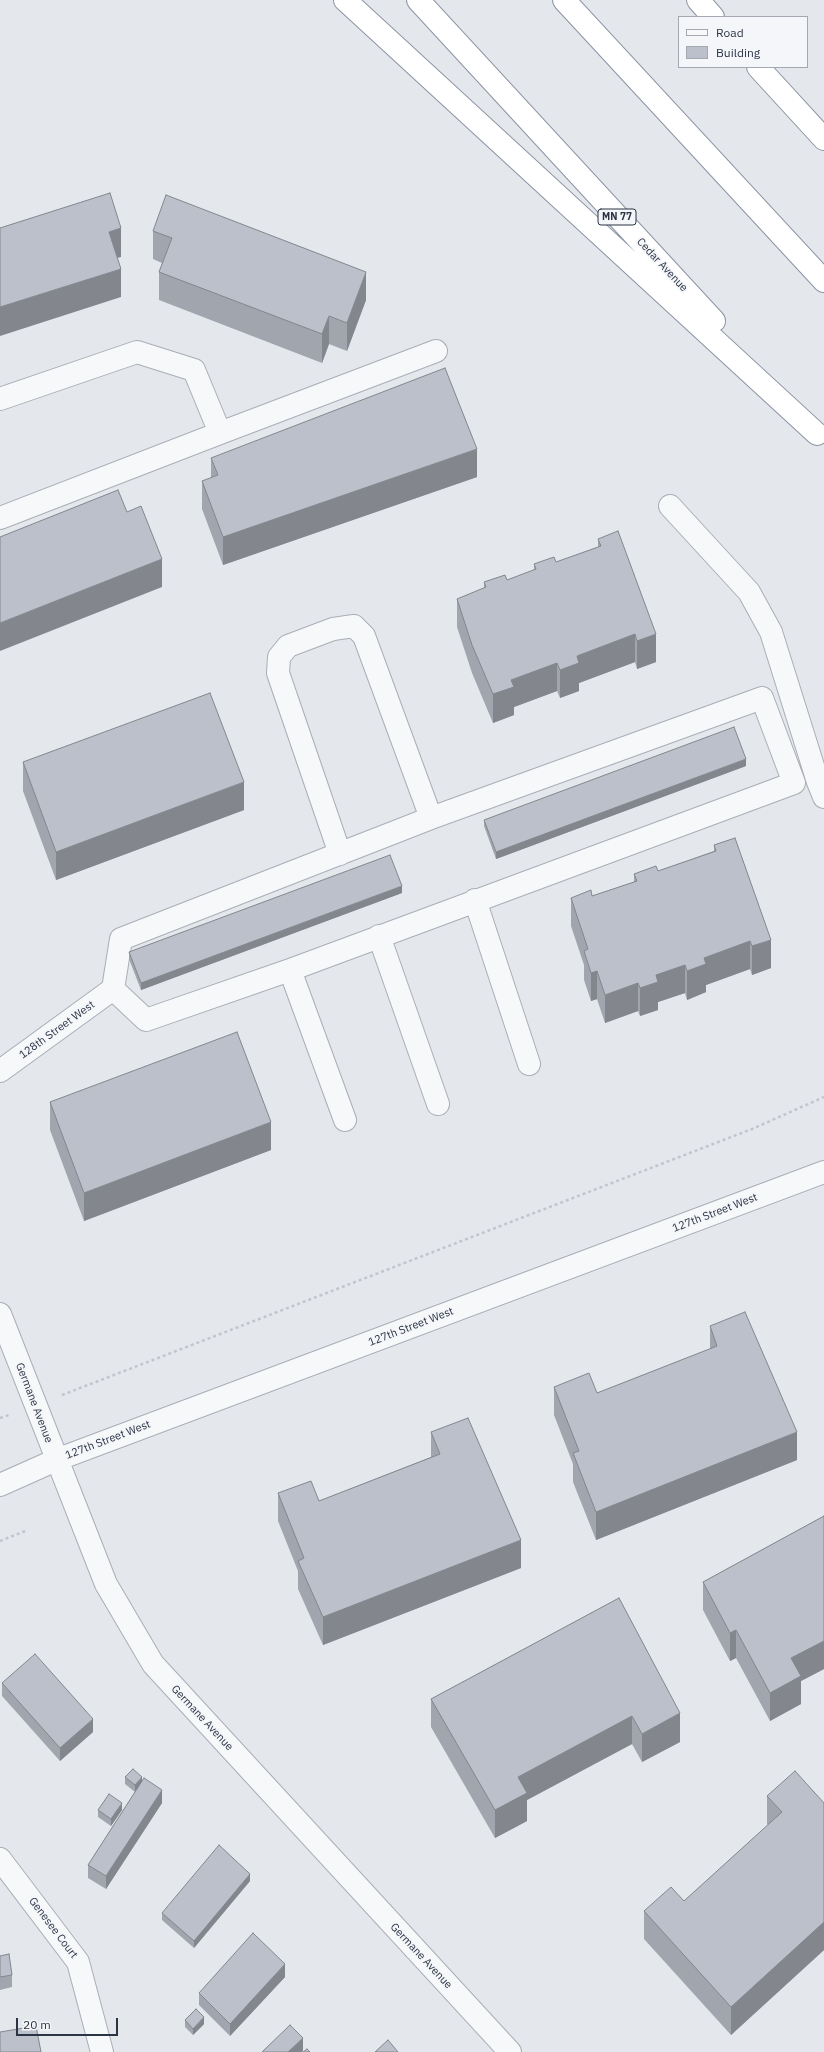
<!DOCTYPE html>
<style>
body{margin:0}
#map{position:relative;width:824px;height:2052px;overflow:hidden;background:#e4e7ec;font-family:"IBM Plex Sans",sans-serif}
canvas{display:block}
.legend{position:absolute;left:678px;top:16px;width:130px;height:52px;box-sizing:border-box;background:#f4f6f9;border:1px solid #a4a8b1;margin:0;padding:5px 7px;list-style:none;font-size:12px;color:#2b3445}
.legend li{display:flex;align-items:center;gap:8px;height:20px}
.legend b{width:20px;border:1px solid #a4a8b1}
.scale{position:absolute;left:16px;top:2018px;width:102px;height:18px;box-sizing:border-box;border:2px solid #2b3445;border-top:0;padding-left:5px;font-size:12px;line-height:14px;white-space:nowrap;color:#2b3445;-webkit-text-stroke:3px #f4f6f9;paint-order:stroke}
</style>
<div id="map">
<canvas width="824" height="2052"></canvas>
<ul class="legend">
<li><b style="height:5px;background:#f7f8fa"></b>Road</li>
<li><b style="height:11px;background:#bbc0ca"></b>Building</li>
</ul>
<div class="scale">20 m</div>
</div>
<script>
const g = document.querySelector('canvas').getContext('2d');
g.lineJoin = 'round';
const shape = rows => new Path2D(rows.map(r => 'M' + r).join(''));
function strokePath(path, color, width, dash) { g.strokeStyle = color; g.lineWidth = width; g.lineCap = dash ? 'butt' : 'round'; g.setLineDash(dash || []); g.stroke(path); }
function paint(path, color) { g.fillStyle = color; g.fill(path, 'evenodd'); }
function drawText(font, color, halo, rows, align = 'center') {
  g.font = font + ' "IBM Plex Sans",sans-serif'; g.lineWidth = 3.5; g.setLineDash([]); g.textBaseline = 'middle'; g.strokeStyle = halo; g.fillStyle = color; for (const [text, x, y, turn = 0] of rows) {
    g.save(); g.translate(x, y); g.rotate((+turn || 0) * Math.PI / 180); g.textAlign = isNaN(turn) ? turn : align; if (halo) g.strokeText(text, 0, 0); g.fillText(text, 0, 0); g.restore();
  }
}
const path = shape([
 [62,1395,752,1129,824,1097],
 [0,1418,9,1415],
 [0,1541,28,1530]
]);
const minor = shape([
 [0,399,137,352,194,370,220,433,0,518],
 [220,433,436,351],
 [670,506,749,592,771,632,818,782,824,797],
 [762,698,794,783,290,970,146,1020,113,989,121,939,431,818,762,698],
 [340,854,278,673,279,657,288,646,333,629,354,626,364,636,431,818],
 [475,900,529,1064],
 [379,936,438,1104],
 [290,970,345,1120],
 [0,1071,113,989],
 [0,1314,106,1584,153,1664,510,2052],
 [0,1485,56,1460,824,1172],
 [0,1859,78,1962,102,2052]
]);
const highway = shape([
 [345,0,817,434],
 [418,0,714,321],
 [564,0,824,281],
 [698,0,713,17],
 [758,67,824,139]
]);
const wall = shape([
 [153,231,366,300,347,351,329,344,322,363,159,300,159,272,162,263,153,259],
 [211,458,477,477,223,565,202,509,202,481,211,478],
 [598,539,656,662,637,669,635,662,579,683,579,691,560,698,557,691,514,707,514,715,493,723,472,673,457,627,457,599,484,588,484,582,507,580,534,570,534,564,556,562,598,547],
 [23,762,244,810,56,880,23,791],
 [746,766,496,859,484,826,484,820],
 [714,845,771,968,752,975,750,969,706,985,706,992,687,1000,685,993,658,1002,658,1010,640,1016,638,1011,605,1023,597,999,591,1001,584,980,584,965,571,926,571,898,592,896,634,882,634,874,658,871,714,851],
 [402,893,141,990,129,959,129,952],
 [50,1102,271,1150,84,1221,50,1130],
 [710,1326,797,1460,596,1540,573,1482,573,1464,554,1415,554,1387,597,1393,710,1349],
 [431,1432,521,1568,323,1645,298,1589,298,1571,278,1521,278,1493,319,1501,431,1457],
 [824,1516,824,1669,801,1681,801,1704,770,1721,736,1658,730,1661,703,1610,703,1582],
 [619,1598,680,1742,642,1762,632,1744,527,1800,527,1821,495,1838,431,1727,431,1699],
 [2,1683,93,1732,60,1761,2,1696],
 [125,1777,142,1782,162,1803,106,1889,88,1878,88,1865,135,1792,125,1784],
 [767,1796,824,1803,824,1950,731,2035,644,1939,644,1911,684,1901,768,1825,767,1824],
 [98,1810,122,1810,111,1826,98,1817],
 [250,1881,194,1948,162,1920,162,1913],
 [0,1956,12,1975,12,1987,0,1990],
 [285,1977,230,2036,199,2005,199,1993],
 [185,2020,204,2024,193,2035,185,2027]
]);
const shadedWall = shape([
 [121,228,121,257,109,260,109,232],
 [121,269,121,297,0,336,0,307],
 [366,272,366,300,347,351,347,323],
 [329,316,329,344,322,363,322,334],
 [477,449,477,477,223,565,223,537],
 [162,559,162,587,0,651,0,623],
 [635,634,635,662,579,683,579,691,560,698,560,670,577,656],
 [656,634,656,662,637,669,637,641],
 [557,663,557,691,514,707,514,715,493,723,493,694,511,680],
 [746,759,746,766,496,859,496,852],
 [244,782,244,810,56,880,56,852],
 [402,886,402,893,141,990,141,983],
 [771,940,771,968,752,975,752,946],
 [750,941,750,969,706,985,706,992,687,1000,687,971,704,958],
 [685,965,685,993,658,1002,658,1010,640,1016,640,988,656,975],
 [597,971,597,999,591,1001,591,973],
 [638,983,638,1011,605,1023,605,995],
 [271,1122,271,1150,84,1221,84,1193],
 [797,1432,797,1460,596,1540,596,1512],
 [521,1540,521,1568,323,1645,323,1617],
 [736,1630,736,1658,730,1661,730,1633],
 [824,1641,824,1669,801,1681,801,1704,770,1721,770,1693,791,1658],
 [680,1713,680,1742,642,1762,642,1734],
 [632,1716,632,1744,527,1800,527,1821,495,1838,495,1810,518,1777],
 [93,1719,93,1732,60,1761,60,1748],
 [142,1777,142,1784,135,1792,135,1785],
 [162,1790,162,1803,106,1889,106,1876],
 [122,1803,122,1810,111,1826,111,1819],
 [250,1874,250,1881,194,1948,194,1941],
 [824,1922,824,1950,731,2035,731,2007],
 [285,1964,285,1977,230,2036,230,2024],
 [204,2017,204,2024,193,2035,193,2029],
 [303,2038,303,2051,302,2052,288,2052]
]);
const building = shape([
 [110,193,121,228,109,232,121,269,0,307,0,228,110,193],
 [166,195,366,272,347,323,329,316,322,334,159,272,172,238,153,231,166,195],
 [445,368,477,449,223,537,202,481,218,475,211,458,445,368],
 [118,490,127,512,141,506,162,559,0,623,0,537,118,490],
 [618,531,656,634,637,641,635,634,577,656,579,663,560,670,557,663,511,680,514,687,493,694,472,645,457,599,486,587,484,582,505,575,507,580,536,569,534,564,554,557,556,562,601,546,598,539,618,531],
 [210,693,244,782,56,852,23,762,210,693],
 [734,727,746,759,496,852,484,820,734,727],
 [735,838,771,940,752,946,750,941,704,958,706,964,687,971,685,965,656,975,658,982,640,988,638,983,605,995,597,971,591,973,584,951,588,949,571,898,591,890,592,896,637,881,634,874,656,866,658,871,716,851,714,845,735,838],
 [390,855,402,886,141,983,129,952,390,855],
 [237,1032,271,1122,84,1193,50,1102,237,1032],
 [745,1312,797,1432,596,1512,573,1453,579,1451,554,1387,589,1373,597,1393,717,1346,710,1326,745,1312],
 [468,1418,521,1540,323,1617,298,1561,304,1558,278,1493,311,1481,319,1501,440,1454,431,1432,468,1418],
 [824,1516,824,1641,791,1658,801,1676,770,1693,736,1630,730,1633,703,1582,824,1516],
 [619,1598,680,1713,642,1734,632,1716,518,1777,527,1793,495,1810,431,1699,619,1598],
 [35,1654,93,1719,60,1748,2,1683,35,1654],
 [133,1769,142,1777,135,1785,125,1777,133,1769],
 [795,1771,824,1803,824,1922,731,2007,644,1911,671,1887,684,1901,782,1812,767,1796,795,1771],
 [144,1778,162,1790,106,1876,88,1865,144,1778],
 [109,1794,122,1803,111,1819,98,1810,109,1794],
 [219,1845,250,1874,194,1941,162,1913,219,1845],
 [253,1933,285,1964,230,2024,199,1993,253,1933],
 [9,1954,12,1975,0,1977,0,1956,9,1954],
 [196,2009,204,2017,193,2029,185,2020,196,2009],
 [290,2025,303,2038,288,2052,262,2052,290,2025],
 [36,2026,41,2052,0,2052,0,2032,36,2026],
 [388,2040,398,2052,375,2052,388,2040],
 [307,2049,310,2052,303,2052,307,2049]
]);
const shields = [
 [617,217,38]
];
const shieldNames = [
 ["MN 77",617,217]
];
const streetNames = [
 ["Cedar Avenue",662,265,47],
 ["128th Street West",57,1030,-36],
 ["127th Street West",715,1213,-21],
 ["127th Street West",411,1327,-21],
 ["Germane Avenue",34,1403,69],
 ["127th Street West",108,1440,-21],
 ["Germane Avenue",202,1718,47],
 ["Genesee Court",53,1928,53],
 ["Germane Avenue",421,1956,47]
];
strokePath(minor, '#a9aeb7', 24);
strokePath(highway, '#8b94a3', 24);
strokePath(path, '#c2c5cb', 2.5, [3, 3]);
strokePath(minor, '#f7f8fa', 22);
strokePath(highway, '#fff', 22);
paint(wall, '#a1a5ae');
paint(shadedWall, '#83868d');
paint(building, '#bbc0ca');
strokePath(building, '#83868d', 1);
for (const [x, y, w] of shields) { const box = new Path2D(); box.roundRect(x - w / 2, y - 8, w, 16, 3); g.fillStyle = '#f4f6f9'; g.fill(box); strokePath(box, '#2b3445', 1); }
drawText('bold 10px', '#2b3445', null, shieldNames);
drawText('11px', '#2b3445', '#f4f6f9', streetNames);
</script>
